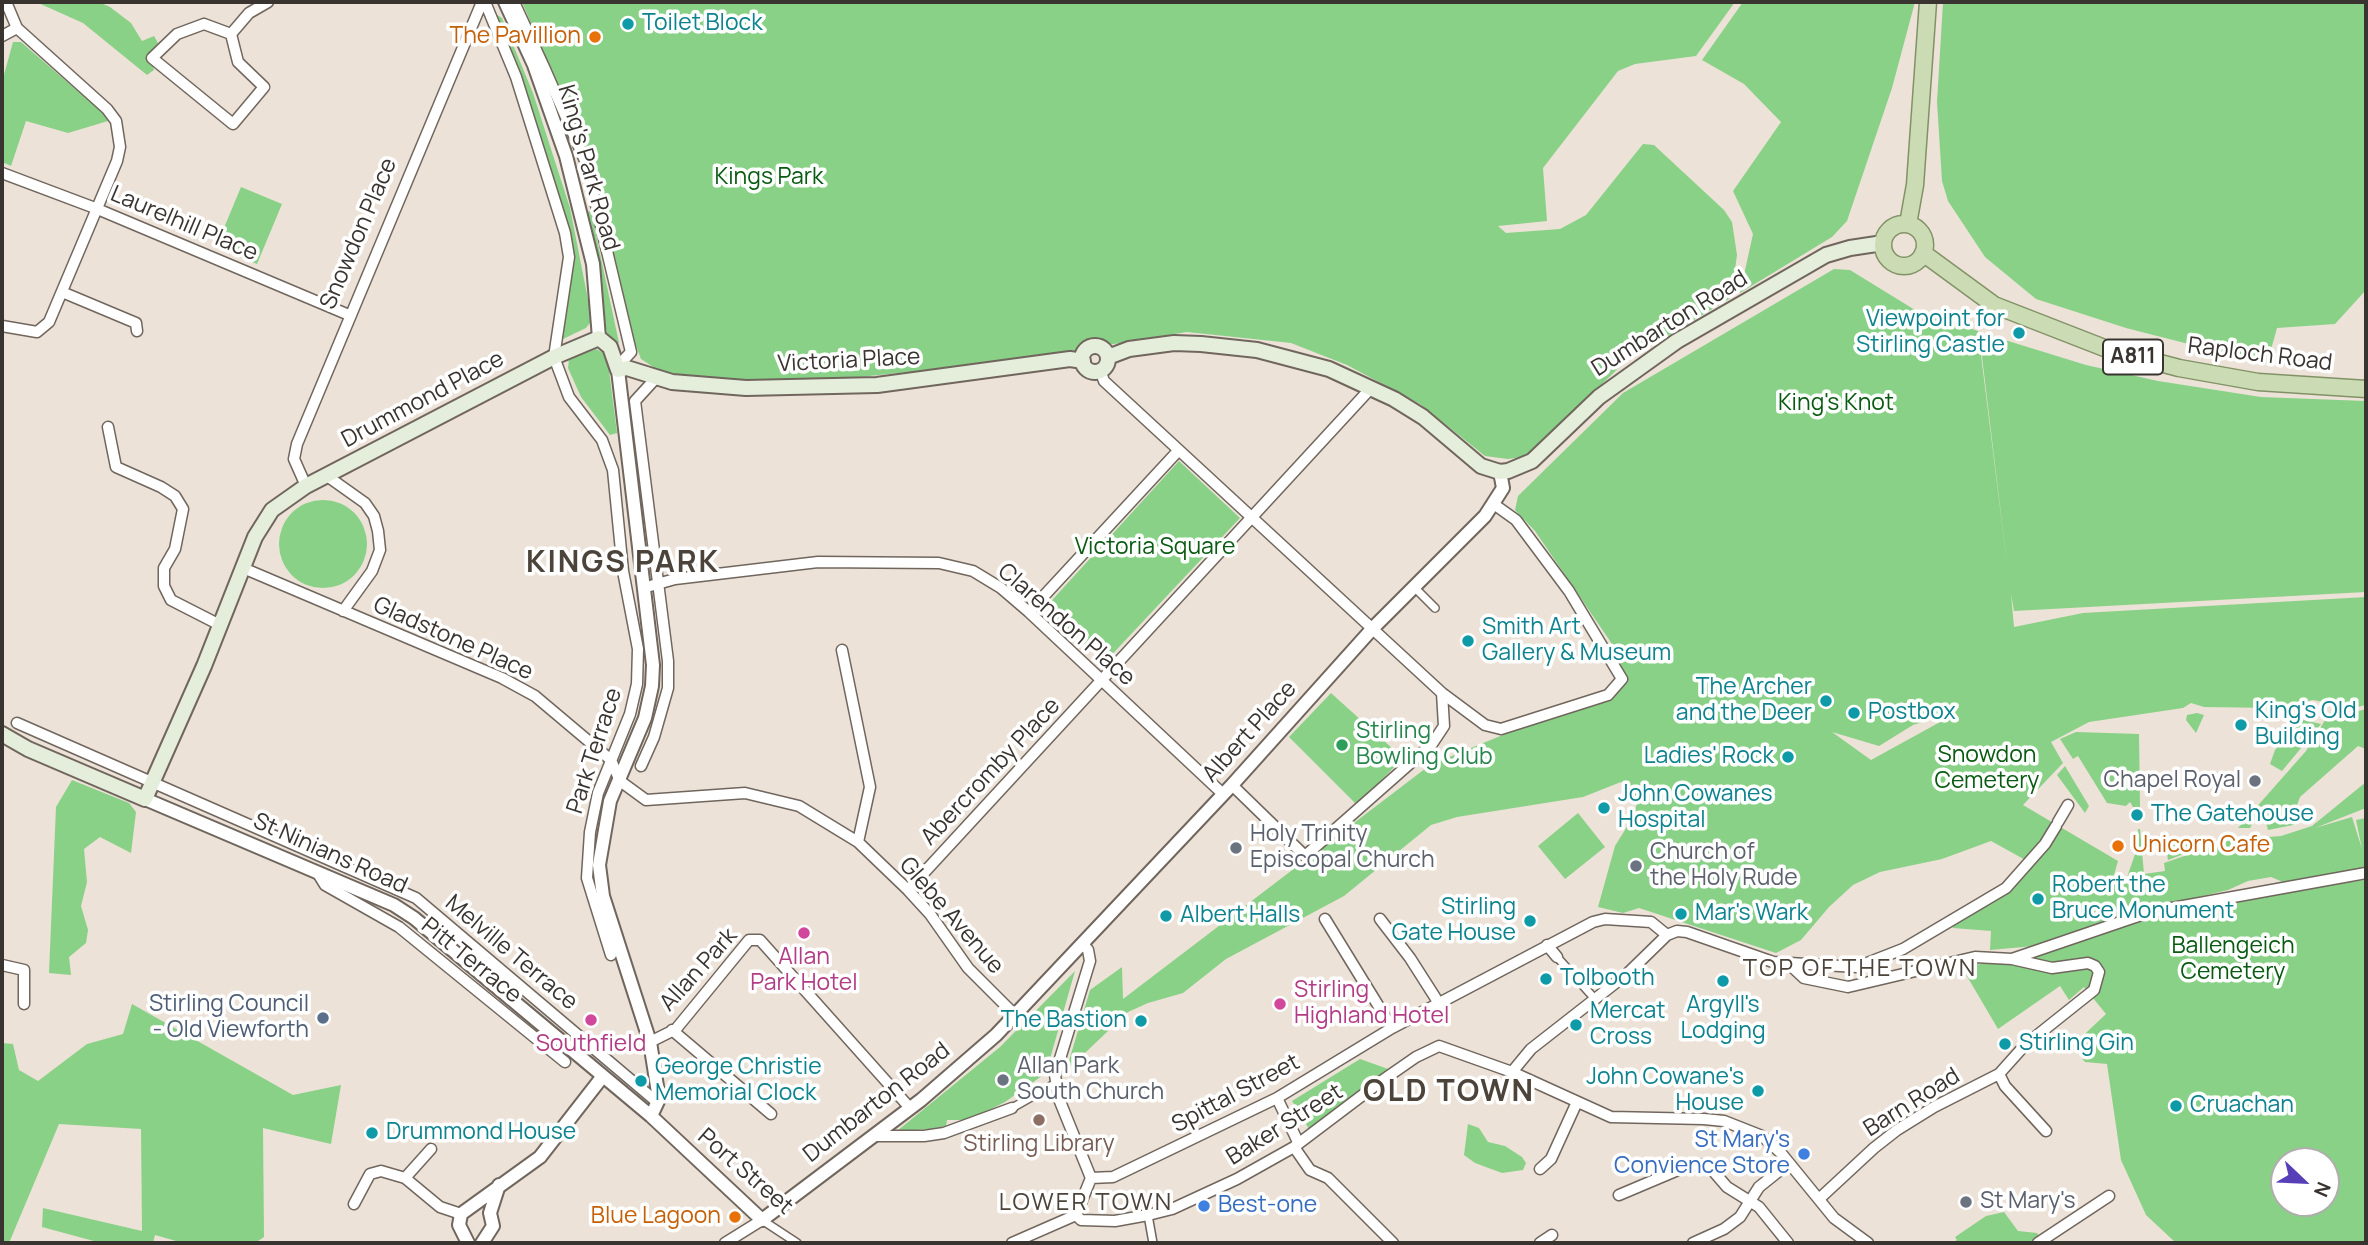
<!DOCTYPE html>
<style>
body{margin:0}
#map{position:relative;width:2368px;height:1245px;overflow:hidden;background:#ede2d7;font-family:Manrope,sans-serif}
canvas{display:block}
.frame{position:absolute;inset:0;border:4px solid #393430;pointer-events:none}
.north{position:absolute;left:2270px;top:1147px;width:70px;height:70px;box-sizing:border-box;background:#fff;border:2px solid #b0aeac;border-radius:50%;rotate:113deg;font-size:19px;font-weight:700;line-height:28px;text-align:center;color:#393430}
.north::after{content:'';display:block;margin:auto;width:24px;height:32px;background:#573fb7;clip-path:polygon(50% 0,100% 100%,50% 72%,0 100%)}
</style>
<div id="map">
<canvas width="2368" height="1245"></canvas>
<div class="frame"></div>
<div class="north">N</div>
</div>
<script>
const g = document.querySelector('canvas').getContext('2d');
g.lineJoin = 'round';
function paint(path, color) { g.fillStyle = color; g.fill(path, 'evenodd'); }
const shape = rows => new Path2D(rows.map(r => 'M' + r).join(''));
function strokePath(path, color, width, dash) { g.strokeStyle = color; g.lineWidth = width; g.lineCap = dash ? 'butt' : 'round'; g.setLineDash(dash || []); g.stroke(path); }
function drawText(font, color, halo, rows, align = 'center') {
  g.font = font + ' Manrope,sans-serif'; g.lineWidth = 7; g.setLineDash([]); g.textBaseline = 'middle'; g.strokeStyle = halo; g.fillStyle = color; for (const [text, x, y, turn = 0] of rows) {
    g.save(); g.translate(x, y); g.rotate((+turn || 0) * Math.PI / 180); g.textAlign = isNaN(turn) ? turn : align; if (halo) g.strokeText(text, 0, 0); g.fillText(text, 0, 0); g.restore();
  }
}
const green = shape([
 [36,2,99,2,110,7,131,23,142,41,154,36,158,43,150,56,154,70,147,75,83,23],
 [522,2,1735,2,1696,56,1635,64,1618,71,1543,168,1547,221,1498,226,1506,233,1560,229,1586,215,1643,144,1654,145,1724,210,1732,222,1737,255,1733,284,1729,299,1626,361,1533,450,1522,457,1508,459,1485,456,1420,404,1347,365,1291,343,1187,332,992,364,848,378,709,381,667,376,641,359,633,338,595,174],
 [1743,2,1915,2,1892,88,1847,221,1832,237,1740,293,1753,234,1733,191,1781,122,1744,84,1702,60],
 [1943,2,2366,2,2366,290,2335,324,2277,328,2267,364,2126,328,2036,299,1985,257,1948,201,1942,181,1937,102],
 [491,11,502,18,533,93,570,208,592,320,586,328,563,339,559,337,572,257],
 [13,42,21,42,103,113,108,121,68,133,26,121,11,166,2,162,2,82],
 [241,187,282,204,257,264,216,247],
 [591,211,619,343,610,347,581,213],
 [1834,269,1850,270,1915,310,1978,331,2008,572,1979,332,2086,365,2158,381,2261,397,2366,401,2366,592,2014,611,2011,594,2014,627,2083,613,2366,597,2366,705,2353,708,2313,700,2274,708,2204,707,2191,703,2183,708,2089,722,2051,742,2063,763,2023,805,2118,861,2114,875,2126,880,2139,843,2138,829,2140,829,2144,874,2165,871,2164,863,2231,840,2281,836,2312,826,2366,782,2366,808,2315,828,2352,817,2362,849,2356,820,2366,818,2366,869,2283,882,2271,877,2248,881,2228,890,2119,916,2035,946,1990,950,1991,931,1953,928,1951,922,1990,899,2029,862,1991,841,1942,859,1880,872,1853,885,1829,907,1801,940,1776,953,1639,908,1623,913,1598,907,1615,846,1633,817,1637,803,1621,782,1583,797,1457,817,1431,825,1344,896,1226,959,1183,993,1148,1003,1128,1012,1066,1071,1090,990,1122,967,1123,999,1430,765,1527,725,1612,697,1627,679,1610,641,1535,531,1515,510,1518,496,1623,393],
 [1941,716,1951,716,1871,760,1832,732,1879,746,1913,725],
 [596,349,604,353,608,362,617,433,610,435,581,397,568,368,569,359],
 [1179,461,1240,518,1105,662,1044,609],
 '279 544a44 44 0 1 1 88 0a44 44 0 1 1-88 0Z',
 [1331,693,1403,758,1357,805,1289,737],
 [2366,709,2366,749,2358,746,2300,797,2297,805,2309,818,2293,825,2268,830,2264,815,2254,820,2250,828,2238,828,2306,751,2330,712,2343,711,2344,715],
 [2197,713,2204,715,2196,733,2186,720,2187,715],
 [2303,720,2321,724,2282,771,2270,764,2275,750],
 [2076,732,2139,734,2140,807,2133,807,2130,802,2126,806,2107,803,2078,756,2073,759,2060,739],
 [2065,766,2089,806,2085,813,2057,775],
 [72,780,129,803,136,812,131,853,100,837,84,849,87,882,81,906,88,930,86,943,69,957,71,975,49,973,56,807],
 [1578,813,1605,847,1565,879,1538,846],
 [2201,835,2205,846,2168,860,2166,847],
 [2366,880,2366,1243,2176,1243,2146,1215,2121,1160,2107,1064,2085,1062,2072,1046,2106,1014,2084,987,2069,1000,2060,986,1998,1029,1961,966,2011,961,2043,953,2156,917,2211,904,2281,891],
 [2284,1161,2326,1161,2326,1203,2284,1203],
 [1075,971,1046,1073,1005,1102,981,1114,962,1120,947,1120,946,1126,930,1129,897,1131,1000,1047],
 [132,1004,293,1095,341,1085,331,1144,263,1128,264,1237,255,1243,183,1243,155,1235,153,1243,101,1243,42,1227,43,1208,142,1231,141,1129,59,1124,9,1243,2,1243,2,1043,13,1044,19,1070,38,1081,87,1044,123,1034],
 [1360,1059,1391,1070,1309,1129,1292,1101],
 [1468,1124,1479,1128,1488,1142,1505,1146,1522,1157,1526,1163,1523,1170,1502,1173,1475,1163,1464,1155],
 [2004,1212,2018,1231,2037,1233,2041,1238,2032,1243,1952,1243,1957,1240,1955,1237,1986,1216]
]);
const pedestrian = shape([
 [1414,587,1435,608],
 [1557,957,1595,999],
 [1012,1108,1056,1083],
 [1148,1215,1153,1243],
 [762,1220,797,1243]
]);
const minor = shape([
 [485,2,516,77,565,233,569,257,554,357,569,397,602,440,613,470,623,571,638,649,637,684,630,714,598,793,590,832,587,878,611,955],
 [514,2,544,67,539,69],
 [204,24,231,34,238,62,264,87,233,124,152,58,177,34,204,24],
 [231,34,249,13,268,2],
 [2,36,17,28],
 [544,67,586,163,631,352,617,367],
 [2,173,95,208,349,315],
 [62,292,136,323,137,331],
 [2,326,37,332,49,322,117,161,120,147,116,121,107,109,17,28,6,2],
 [1100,370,1104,381,1442,693,1485,725,1501,729,1608,695,1622,679,1569,591,1516,520,1495,505],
 [108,427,116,467,161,487,175,496,183,509,175,549,164,568,164,586,171,600,220,625],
 [327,476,365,503,374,516,378,531,380,550,372,571,343,611],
 [306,486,294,459,297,444,482,2],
 [243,568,502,678,535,696,611,760,620,781,646,800,745,793,799,806,858,842,908,890,930,914,968,968,1016,1016],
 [643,588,675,579,818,562,939,563,973,571,1001,588,1029,612,1223,794],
 [1029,612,1178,451],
 [842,650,870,787,858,842],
 [17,723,416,898,657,1102],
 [641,766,654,737,668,688,668,661,635,401,656,378],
 [1232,785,1305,856,1432,744,1444,726,1442,693],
 [2058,822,2068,805],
 [317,872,325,885,399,927,565,1062],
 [908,890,1371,388],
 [1325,919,1392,1028],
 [1380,919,1410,958,1440,1005],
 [1083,944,1088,950,1090,961,1055,1075,1059,1099,1091,1178],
 [1547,945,1557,957],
 [2012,959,2150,912,2366,873],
 [1788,963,1804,978,1848,987,1975,957,2012,959,2052,968,2088,963,2095,966,2099,972,2094,990,2025,1045,1999,1074,1934,1107,1897,1130,1874,1148,1819,1199],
 [2,965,24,970,24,1004],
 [672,1030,771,1114],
 [650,1042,676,1029,749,940,760,940,910,1108],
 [1512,1072,1531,1049,1627,974,1667,935,1677,931,1687,932,1773,962,1857,967,1903,949,2006,888,2045,844,2056,826],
 [1999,1074,2005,1086,2046,1131],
 [1277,1098,1298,1142],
 [874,1136,924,1136,944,1133,1012,1108],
 [1294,1147,1310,1170,1328,1178,1393,1243],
 [1540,1169,1551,1159,1577,1102],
 [405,1178,431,1149],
 [1091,1178,1113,1177,1277,1098,1392,1028,1593,922,1605,919,1651,922,1667,935],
 [1619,1195,1690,1165,1708,1165,1727,1187,1759,1207,1788,1243],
 [354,1204,370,1174,381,1171,405,1178,440,1207,461,1214],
 [1076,1215,1081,1220,1115,1221,1148,1215,1172,1209,1237,1179,1294,1147,1380,1082,1416,1057,1439,1046,1512,1072,1611,1117,1704,1119,1724,1121,1762,1136,1781,1153,1834,1218,1868,1243],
 [1076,1215,1091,1178],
 [725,1243,762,1220],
 [1012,1243,1076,1215],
 [1540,1243,1552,1235],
 [1693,1243,1724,1229,1740,1217,1759,1187,1789,1163],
 [2038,1243,2109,1196]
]);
const tertiary = shape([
 [505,2,534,65,566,156,593,264,599,338],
 [618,370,653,665,652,686,645,718,610,801,599,865,603,896,650,1042,659,1099,651,1116],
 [145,799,394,905,414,918,651,1116,762,1220,921,1100,996,1035,1232,785,1373,628,1485,516,1503,488,1500,472],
 [468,1243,459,1225,461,1214,540,1157,603,1076],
 [482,1243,493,1226,490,1213,499,1185]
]);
const secondary = shape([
 '1082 359a13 13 0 1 1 26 0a13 13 0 1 1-26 0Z',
 [1108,357,1129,349,1174,343,1201,344,1257,350,1329,369,1394,399,1423,417,1481,466,1500,472,1508,471,1532,461,1599,397,1677,341,1826,255,1850,248,1883,243],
 [2,734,28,749,145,799,204,666,255,537,272,510,306,486,554,357,599,338,610,347,618,370,627,368,672,382,746,388,877,385,1070,359,1083,361]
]);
const primary = shape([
 '1883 245a21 21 0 1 1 42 0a21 21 0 1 1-42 0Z',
 [1908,224,1915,185,1928,2],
 [1923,253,1994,305,2107,349,2179,368,2258,382,2366,389]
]);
const markers = [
 [628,24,7,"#0f9aa8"],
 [595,37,7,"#e8710a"],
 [2019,333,7,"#0f9aa8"],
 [1468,641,7,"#0f9aa8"],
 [1826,701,7,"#0f9aa8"],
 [1854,713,7,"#0f9aa8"],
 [2241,725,7,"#0f9aa8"],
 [1342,745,7,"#2e9e5b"],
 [1788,757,7,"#0f9aa8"],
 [2255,781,7,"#6b7280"],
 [1604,808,7,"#0f9aa8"],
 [2137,815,7,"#0f9aa8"],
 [2118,846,7,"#e8710a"],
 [1236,848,7,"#6b7280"],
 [1636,866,7,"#6b7280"],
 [2038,899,7,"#0f9aa8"],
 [1681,914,7,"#0f9aa8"],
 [1166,916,7,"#0f9aa8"],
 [1530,921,7,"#0f9aa8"],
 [804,933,7,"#d1479c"],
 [1546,979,7,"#0f9aa8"],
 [1723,981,7,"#0f9aa8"],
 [1280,1004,7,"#d1479c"],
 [323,1018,7,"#5c6f8a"],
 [591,1020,7,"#d1479c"],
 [1141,1021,7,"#0f9aa8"],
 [1576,1025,7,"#0f9aa8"],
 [2005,1044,7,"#0f9aa8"],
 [1003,1080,7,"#6b7280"],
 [641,1081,7,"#0f9aa8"],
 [1758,1091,7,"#0f9aa8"],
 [2176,1106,7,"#0f9aa8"],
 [1039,1120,7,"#8d6e63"],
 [372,1133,7,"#0f9aa8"],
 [1804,1154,7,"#3f7fe0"],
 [1966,1202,7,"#6b7280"],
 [1204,1206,7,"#3f7fe0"],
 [735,1217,7,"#e8710a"]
];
const shields = [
 [2133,357,60]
];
const shieldNames = [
 ["A811",2133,357]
];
const cultureNames = [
 ["Toilet Block",642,24],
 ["Viewpoint for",2005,320,"right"],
 ["Stirling Castle",2005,346,"right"],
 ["Smith Art",1482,628],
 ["Gallery & Museum",1482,654],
 ["The Archer",1812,688,"right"],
 ["and the Deer",1812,714,"right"],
 ["King's Old",2255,712],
 ["Building",2255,738],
 ["Postbox",1868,713],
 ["Ladies' Rock",1774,757,"right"],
 ["John Cowanes",1618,795],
 ["Hospital",1618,821],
 ["The Gatehouse",2151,815],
 ["Robert the",2052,886],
 ["Bruce Monument",2052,912],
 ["Stirling",1516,908,"right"],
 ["Gate House",1516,934,"right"],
 ["Mar's Wark",1695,914],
 ["Albert Halls",1180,916],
 ["Tolbooth",1560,979],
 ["Argyll's",1723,1006,"center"],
 ["Lodging",1723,1032,"center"],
 ["Mercat",1590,1012],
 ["Cross",1590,1038],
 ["The Bastion",1127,1021,"right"],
 ["Stirling Gin",2019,1044],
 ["George Christie",655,1068],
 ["Memorial Clock",655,1094],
 ["John Cowane's",1744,1078,"right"],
 ["House",1744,1104,"right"],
 ["Cruachan",2190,1106],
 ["Drummond House",386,1133]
];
const foodNames = [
 ["The Pavillion",581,37],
 ["Unicorn Cafe",2132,846,"left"],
 ["Blue Lagoon",721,1217]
];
const streetNames = [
 ["King's Park Road",588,168,74],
 ["Laurelhill Place",184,224,23],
 ["Snowdon Place",359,234,-67],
 ["Dumbarton Road",1670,324,-32],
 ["Raploch Road",2260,355,7],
 ["Victoria Place",849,361,-3],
 ["Drummond Place",423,400,-28],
 ["Clarendon Place",1066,625,41],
 ["Gladstone Place",453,639,24],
 ["Albert Place",1250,732,-48],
 ["Park Terrace",595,751,-72],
 ["Abercromby Place",991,772,-47],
 ["St Ninians Road",330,854,24],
 ["Glebe Avenue",951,916,49],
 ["Melville Terrace",511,953,40],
 ["Pitt Terrace",471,961,39],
 ["Allan Park",699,970,-48],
 ["Spittal Street",1236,1094,-28],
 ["Dumbarton Road",877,1103,-38],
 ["Barn Road",1912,1103,-32],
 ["Baker Street",1285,1125,-32],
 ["Port Street",745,1172,41]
];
const parkNames = [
 ["Kings Park",769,178],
 ["King's Knot",1836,404],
 ["Victoria Square",1155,548],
 ["Snowdon",1987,756],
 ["Cemetery",1987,782],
 ["Ballengeich",2233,947],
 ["Cemetery",2233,973]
];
const leisureNames = [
 ["Stirling",1356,732],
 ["Bowling Club",1356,758]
];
const worshipNames = [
 ["Chapel Royal",2241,781,"right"],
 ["Holy Trinity",1250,835],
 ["Episcopal Church",1250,861],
 ["Church of",1650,853],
 ["the Holy Rude",1650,879],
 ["Allan Park",1017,1067],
 ["South Church",1017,1093],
 ["St Mary's",1980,1202]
];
const hotelNames = [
 ["Allan",804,958],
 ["Park Hotel",804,984],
 ["Stirling",1294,991,"left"],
 ["Highland Hotel",1294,1017,"left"],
 ["Southfield",591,1045]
];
const serviceNames = [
 ["Stirling Council",309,1005],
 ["- Old Viewforth",309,1031]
];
const shopNames = [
 ["St Mary's",1790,1141],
 ["Convience Store",1790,1167],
 ["Best-one",1218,1206,"left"]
];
const educationNames = [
 ["Stirling Library",1039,1145]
];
const neighbourhoodNames = [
 ["TOP OF THE TOWN",1860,969],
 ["LOWER TOWN",1086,1203]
];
const districtNames = [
 ["KINGS PARK",623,564],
 ["OLD TOWN",1449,1093]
];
paint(green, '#89d187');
strokePath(pedestrian, '#70665d', 10);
strokePath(minor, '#70665d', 13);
strokePath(tertiary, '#70665d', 16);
strokePath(secondary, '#70665d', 18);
strokePath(primary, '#829267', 19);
strokePath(pedestrian, '#fff', 7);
strokePath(minor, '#fff', 10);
strokePath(tertiary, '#fff', 12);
strokePath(secondary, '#e5eeda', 14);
strokePath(primary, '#cbdcb5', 16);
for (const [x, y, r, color] of markers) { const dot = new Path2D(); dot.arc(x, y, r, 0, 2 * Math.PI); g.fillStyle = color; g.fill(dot); strokePath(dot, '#fff', 2.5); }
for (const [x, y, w] of shields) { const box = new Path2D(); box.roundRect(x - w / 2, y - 17.5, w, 35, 5); g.fillStyle = '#fff'; g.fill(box); strokePath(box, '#393430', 2); }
drawText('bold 21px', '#393430', null, shieldNames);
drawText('23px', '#0d838f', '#fff', cultureNames, 'left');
drawText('23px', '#c56008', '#fff', foodNames, 'right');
drawText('23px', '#393430', '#fff', streetNames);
drawText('23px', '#095b12', '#fff', parkNames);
drawText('23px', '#27864d', '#fff', leisureNames, 'left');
drawText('23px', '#5b616d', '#fff', worshipNames, 'left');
drawText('23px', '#b23c85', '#fff', hotelNames);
drawText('23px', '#4e5e75', '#fff', serviceNames, 'right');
drawText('23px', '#366cbe', '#fff', shopNames, 'right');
drawText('23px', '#785e54', '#fff', educationNames);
g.letterSpacing = '2px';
drawText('24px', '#4c433a', '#fff', neighbourhoodNames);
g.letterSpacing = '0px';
g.letterSpacing = '2px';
drawText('bold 30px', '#4c433a', '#fff', districtNames);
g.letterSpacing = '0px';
</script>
